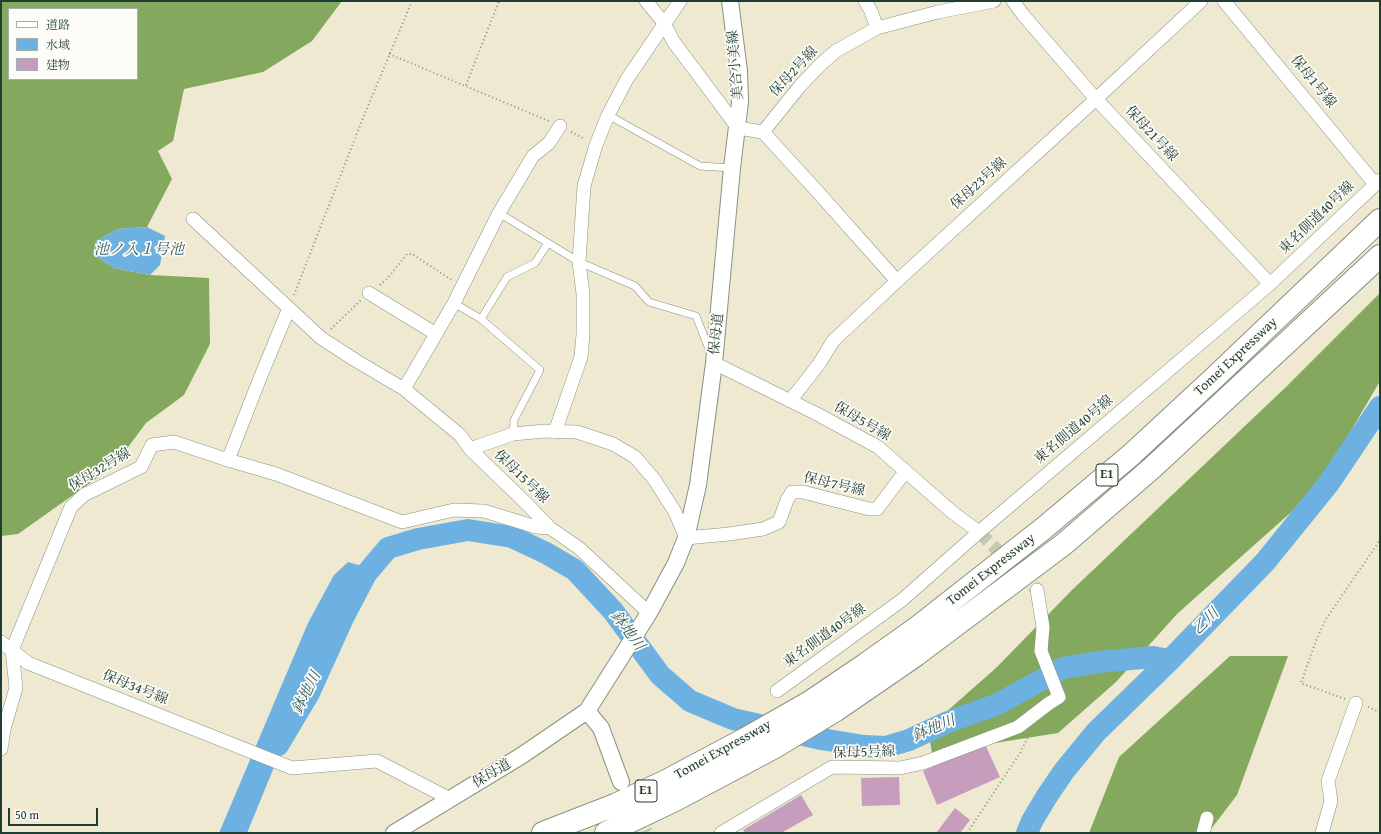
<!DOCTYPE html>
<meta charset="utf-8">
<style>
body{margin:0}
#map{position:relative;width:1381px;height:834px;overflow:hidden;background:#eee9d0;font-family:"Gentium Book Plus","Noto Serif JP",serif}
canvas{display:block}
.frame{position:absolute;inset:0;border:2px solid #1f3d34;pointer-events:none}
.legend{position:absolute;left:8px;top:8px;width:130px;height:72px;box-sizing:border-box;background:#fdfcf7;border:1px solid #a4b0a9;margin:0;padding:5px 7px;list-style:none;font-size:12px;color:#1f3d34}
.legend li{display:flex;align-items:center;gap:8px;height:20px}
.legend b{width:20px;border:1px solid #a4b0a9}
.scale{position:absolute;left:8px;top:808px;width:90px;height:18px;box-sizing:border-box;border:2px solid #1f3d34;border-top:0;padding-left:5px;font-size:12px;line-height:14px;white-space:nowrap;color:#1f3d34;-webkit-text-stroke:3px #fdfcf7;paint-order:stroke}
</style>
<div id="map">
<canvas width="1381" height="834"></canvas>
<div class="frame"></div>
<ul class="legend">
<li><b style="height:5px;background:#fff"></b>道路</li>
<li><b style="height:11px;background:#6db1e2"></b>水域</li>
<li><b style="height:11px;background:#c69dbc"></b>建物</li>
</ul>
<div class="scale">50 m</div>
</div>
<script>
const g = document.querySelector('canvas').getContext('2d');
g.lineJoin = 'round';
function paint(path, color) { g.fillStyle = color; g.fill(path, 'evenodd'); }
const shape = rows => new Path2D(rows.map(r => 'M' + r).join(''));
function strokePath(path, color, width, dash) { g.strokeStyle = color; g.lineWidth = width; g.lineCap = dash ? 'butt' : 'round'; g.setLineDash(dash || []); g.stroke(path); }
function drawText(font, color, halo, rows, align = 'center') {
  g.font = font + ' "Gentium Book Plus","Noto Serif JP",serif'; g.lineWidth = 3.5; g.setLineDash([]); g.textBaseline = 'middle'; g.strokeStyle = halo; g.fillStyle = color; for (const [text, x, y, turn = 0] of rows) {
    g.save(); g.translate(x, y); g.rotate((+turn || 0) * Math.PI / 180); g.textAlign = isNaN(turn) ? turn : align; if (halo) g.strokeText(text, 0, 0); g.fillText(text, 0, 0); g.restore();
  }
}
const forest = shape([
 [1,1,342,1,312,41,263,72,184,89,173,141,158,151,172,179,147,227,118,229,96,241,93,254,114,268,150,275,209,278,210,344,184,395,146,423,114,466,18,534,1,536],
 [9,9,137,9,137,79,9,79],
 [1380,293,1380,381,1317,489,1177,614,1116,682,1058,733,932,753,928,728,997,667,1072,590,1286,387],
 [1230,656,1288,656,1237,795,1208,833,1089,833,1119,757]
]);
const water = shape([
 [147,227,165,236,160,265,150,275,114,268,93,254,96,241,118,229],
 [348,562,376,570,327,638,247,833,219,833,308,623,334,575]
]);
const river = shape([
 [278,745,309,693,343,618,366,574,388,548,418,539,468,530,512,537,546,553,575,570,613,611,660,675,690,701,733,719,821,739,864,746,886,747,909,740,948,722,998,704,1063,668,1099,662,1153,657,1170,660],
 [1027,833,1032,821,1047,796,1064,771,1096,732,1170,660,1265,562,1329,483,1380,407]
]);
const building = shape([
 [985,744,1000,777,937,805,923,771],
 [899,777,900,805,862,806,861,778],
 [801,795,813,815,781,833,745,833,743,830],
 [955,808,970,820,960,833,936,833]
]);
const minorTunnel = shape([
 [979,532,1037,590]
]);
const tertiaryTunnel = shape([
 [634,809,645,833]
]);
const path = shape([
 [389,54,549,121],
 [466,85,499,1],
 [571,132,585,139],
 [380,285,387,279,407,254,412,254,452,280],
 [294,295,363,118,412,1],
 [331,329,361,300],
 [1345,699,1301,683,1317,638,1326,619,1380,540],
 [1368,707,1380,712],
 [967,833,1020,753,1029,735]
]);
const service = shape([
 [608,115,700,166,732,168],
 [499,213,579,262,635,286,649,302,696,316,711,354],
 [454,303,481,319,540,370,514,420,513,434],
 [481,319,507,277,535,263,548,243]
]);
const minor = shape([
 [646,1,664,23,673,41,738,128,763,132,800,86,820,65,836,51,877,28,938,12,994,1],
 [865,1,871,11,877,28],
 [1013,1,1024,16,1096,99,1270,284],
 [1224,1,1375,184],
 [763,132,816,190,897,281],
 [193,219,321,338,355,360,404,389,460,435,470,449,513,434,545,431,577,432,613,444,635,457,654,479,675,512,686,538,729,534,763,529,779,522,787,500,792,492,803,492,869,509,877,509,905,472],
 [369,293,436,334],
 [714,363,817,414,878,447,952,512,979,532],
 [404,389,454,303,499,213,533,156,549,143,560,126],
 [790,401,819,364,833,341,897,281,1096,99,1201,1],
 [555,432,581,357,583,334,583,294,579,262,584,186,596,145,608,115,627,79,680,1],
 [470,449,528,505,550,528],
 [228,460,260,378,289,308],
 [1,642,28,663,292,768,377,761,450,799],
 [777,691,902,600,979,532,1270,284,1380,180],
 [1,749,4,729,16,688,12,650,71,507,84,495,141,467,152,445,174,442,228,460,276,474,402,522,454,510,484,511,536,527,550,528,579,548,649,613],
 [721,833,832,767,900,768,923,763,1018,727,1048,704,1059,697,1041,651,1043,627,1037,590],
 [1203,833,1207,818],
 [1322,833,1331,801,1328,781,1356,703]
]);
const tertiary = shape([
 [587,711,601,728,621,782],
 [394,833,521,756,587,711,649,613,676,563,686,538,698,485,714,363,732,168,740,102,739,71,730,1]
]);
const motorway = shape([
 [543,833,615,805,666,781,745,739,810,702,866,664,918,627,1044,528,1131,455,1214,378,1380,220],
 [606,833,675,800,773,748,836,710,916,655,1064,544,1152,468,1380,256]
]);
const shields = [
 [1107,475,22],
 [646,791,22]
];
const shieldNames = [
 ["E1",1107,475],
 ["E1",646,791]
];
const streetNames = [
 ["美合小美線",736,65,-95],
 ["保母2号線",794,72,-47],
 ["保母1号線",1313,82,51],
 ["保母21号線",1151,134,47],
 ["保母23号線",979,184,-42],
 ["東名側道40号線",1317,218,-44],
 ["保母道",717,334,-84],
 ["Tomei Expressway",1236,357,-43],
 ["保母5号線",862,422,30],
 ["東名側道40号線",1074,430,-40],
 ["保母32号線",100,470,-31],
 ["保母15号線",521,477,44],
 ["保母7号線",834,485,13],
 ["Tomei Expressway",991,570,-38],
 ["東名側道40号線",825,636,-36],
 ["保母34号線",135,688,22],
 ["Tomei Expressway",723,750,-29],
 ["保母5号線",864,753,-2],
 ["保母道",492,774,-31]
];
const waterNames = [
 ["池ノ入１号池",139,250],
 ["乙川",1206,622,-45],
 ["鉢地川",627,631,53],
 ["鉢地川",307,693,-63],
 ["鉢地川",934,729,-23]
];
paint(forest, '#84a95e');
paint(water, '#6db1e2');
strokePath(river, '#6db1e2', 22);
paint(building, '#c69dbc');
strokePath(minorTunnel, '#c5c7b1', 13, [13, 6]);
strokePath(tertiaryTunnel, '#c5c7b1', 16, [16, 8]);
strokePath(service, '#869382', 8);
strokePath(minor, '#869382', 14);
strokePath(tertiary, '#869382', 18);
strokePath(motorway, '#869382', 24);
strokePath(path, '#869382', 2, [1, 3]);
strokePath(service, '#fff', 7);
strokePath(minor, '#fff', 13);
strokePath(tertiary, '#fff', 16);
strokePath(motorway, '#fff', 22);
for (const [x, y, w] of shields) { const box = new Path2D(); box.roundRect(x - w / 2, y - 11, w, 22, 3); g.fillStyle = '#fdfcf7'; g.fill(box); strokePath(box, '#1f3d34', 1); }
drawText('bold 13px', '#1f3d34', null, shieldNames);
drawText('14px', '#1f3d34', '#fdfcf7', streetNames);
drawText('italic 15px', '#366068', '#fdfcf7', waterNames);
</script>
